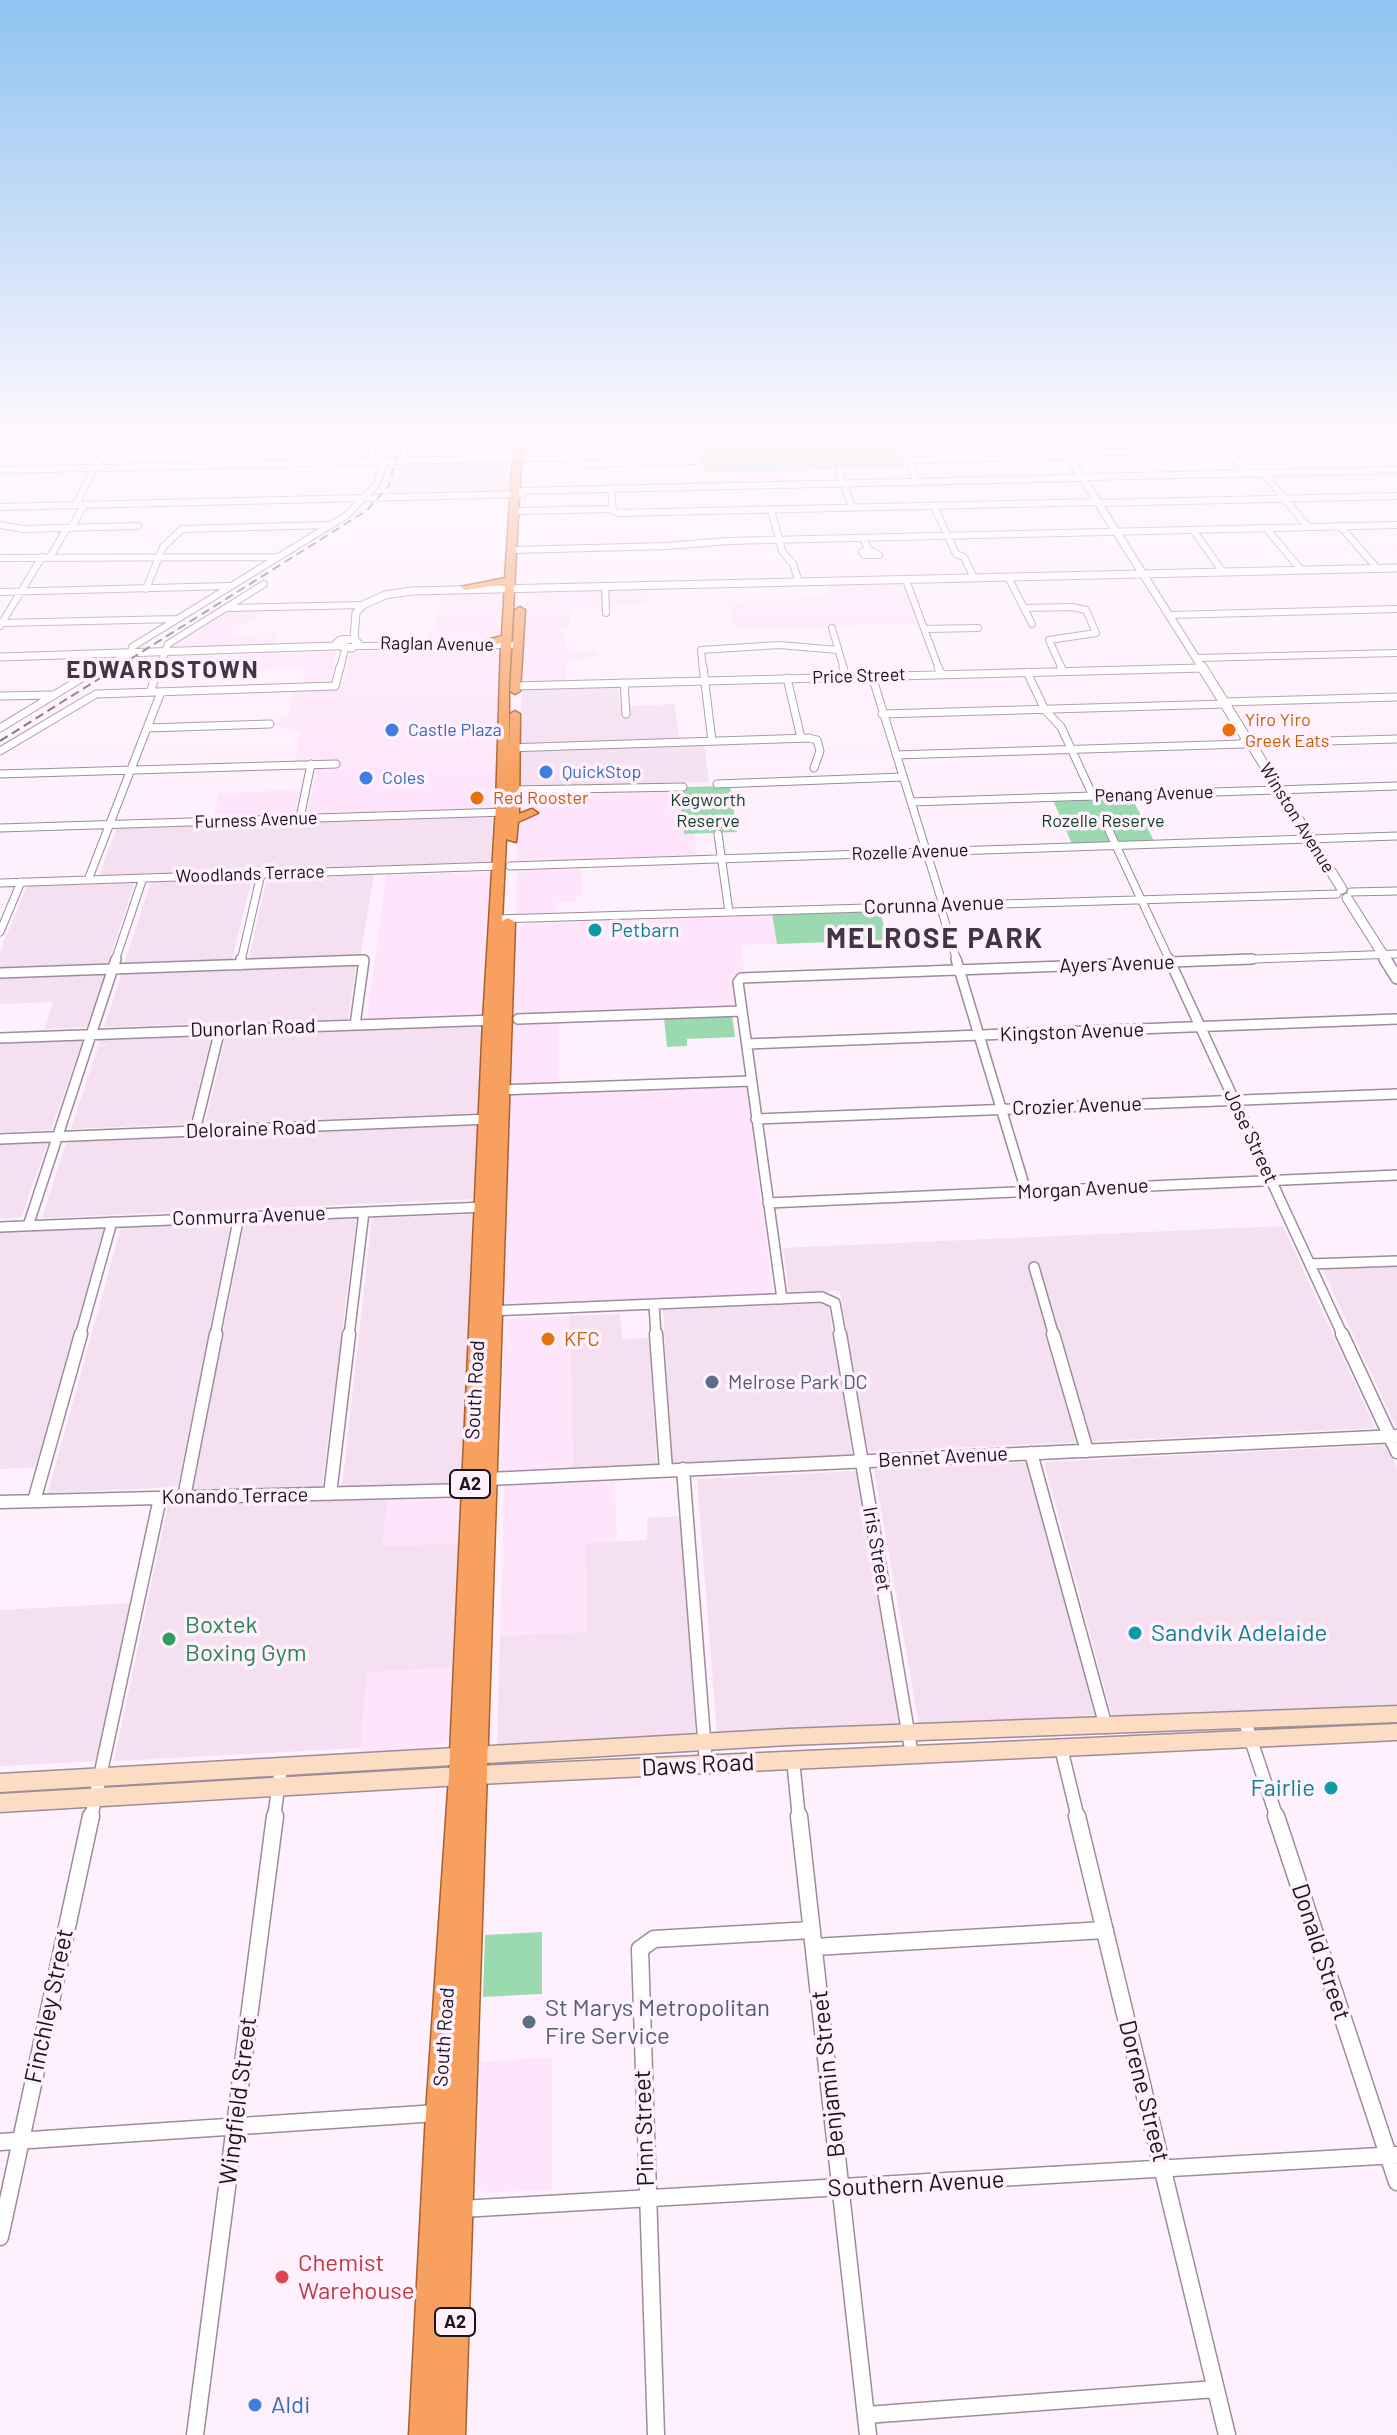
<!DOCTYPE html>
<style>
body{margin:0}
canvas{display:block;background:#fff0fd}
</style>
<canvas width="1397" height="2435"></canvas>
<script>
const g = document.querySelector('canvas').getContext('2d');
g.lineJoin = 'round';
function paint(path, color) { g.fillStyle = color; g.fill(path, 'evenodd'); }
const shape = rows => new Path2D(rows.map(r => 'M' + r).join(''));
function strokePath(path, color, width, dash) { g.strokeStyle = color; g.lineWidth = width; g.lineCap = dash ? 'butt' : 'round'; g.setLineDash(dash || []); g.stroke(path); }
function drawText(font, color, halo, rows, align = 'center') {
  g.font = font + ' Barlow,sans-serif'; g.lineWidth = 7; g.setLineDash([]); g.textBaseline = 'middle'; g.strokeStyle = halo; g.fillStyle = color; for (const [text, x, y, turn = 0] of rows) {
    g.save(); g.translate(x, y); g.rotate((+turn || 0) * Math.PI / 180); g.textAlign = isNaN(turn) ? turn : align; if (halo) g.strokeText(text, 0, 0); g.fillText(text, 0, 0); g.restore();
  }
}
const built = shape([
 [901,583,917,624,734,629,728,602,800,600,800,596,829,596,826,584],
 [648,590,649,603,645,604,570,609,570,627,561,630,562,638,566,638,567,651,597,651,598,657,567,658,566,681,523,682,525,593],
 [452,594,506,594,502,635,489,642,428,643,428,629,436,628,440,597],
 [268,610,231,634,279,633,275,649,171,651,173,646,229,611],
 [489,648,503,656,496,808,307,814,318,762,294,762,300,734,277,725,278,719,287,718,294,689,343,687,350,652],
 [336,652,330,684,302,685,306,669,161,673,167,657],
 [301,790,296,815,212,818,219,793],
 [671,790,679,795,684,834,694,834,697,856,516,862,517,795],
 [581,867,582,895,576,895,576,902,556,903,555,915,515,916,517,869],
 [491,872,483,1014,367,1018,386,875],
 [772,914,777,944,741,945,745,974,732,975,737,1009,510,1017,513,931,531,922],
 [558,1022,558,1085,508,1087,510,1024],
 [746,1084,773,1295,501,1306,509,1092],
 [570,1316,573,1469,501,1472,505,1319],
 [615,1480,617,1541,586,1543,587,1632,500,1636,504,1486],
 [464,1497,463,1543,382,1546,388,1498],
 [457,1667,451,1738,432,1748,359,1752,367,1671],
 [552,2057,552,2189,484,2193,476,2186,480,2062]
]);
const industrial = shape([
 [410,441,516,441,514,457,405,460],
 [514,460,513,492,388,495,400,474,402,462],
 [618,687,621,714,629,714,628,706,675,704,679,739,520,744,522,689],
 [704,744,709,782,519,787,521,751],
 [493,815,491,862,99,876,117,827],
 [374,875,360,958,248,963,267,878],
 [252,878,232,960,124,964,151,882],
 [135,882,107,965,0,968,0,951,27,886],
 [356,965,348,1019,104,1027,122,973],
 [105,974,88,1027,44,1029,53,1002,0,1004,0,978],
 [485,1025,480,1113,205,1124,226,1035],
 [212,1033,190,1124,71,1129,101,1037],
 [83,1039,51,1130,0,1132,0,1042],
 [479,1124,475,1199,42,1218,67,1141],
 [48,1142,21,1218,0,1219,0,1143],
 [476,1214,462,1483,342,1489,372,1218],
 [357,1216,322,1487,191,1493,245,1221],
 [231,1222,178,1487,48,1493,121,1227],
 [107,1226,40,1467,0,1469,0,1231],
 [1283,1226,1375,1428,868,1452,840,1291,789,1292,783,1248],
 [1397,1265,1397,1429,1322,1268],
 [828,1303,852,1456,672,1464,663,1310],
 [620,1314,622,1339,649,1338,657,1464,573,1469,570,1316],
 [1386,1445,1397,1469,1397,1704,1113,1720,1044,1462],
 [1029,1462,1095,1715,919,1725,874,1469],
 [856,1471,899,1724,717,1734,697,1479],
 [388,1498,382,1546,463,1543,457,1667,367,1672,360,1748,114,1761,168,1504],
 [682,1516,696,1739,497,1749,500,1636,587,1632,586,1543,647,1540,647,1518],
 [132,1603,98,1761,0,1766,0,1610]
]);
const green = shape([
 [698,441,895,441,905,468,704,473],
 [730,786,737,832,684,834,679,795,686,787],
 [1132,798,1154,841,1072,844,1053,800],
 [880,910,887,940,777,944,772,914],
 [732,1015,735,1037,687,1039,687,1046,667,1047,664,1018],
 [542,1932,542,1994,483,1997,485,1935]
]);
const minorFar4 = shape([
 [900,441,917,481],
 [901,442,959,441],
 [615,444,584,443,631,444],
 [1227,449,1247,473],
 [1067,453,1397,446],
 [402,460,407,441],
 [908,460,1069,456],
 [370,461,375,441],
 [230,465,239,441],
 [100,467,96,466,112,441],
 [100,468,518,458,561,458,582,464,697,461,693,441],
 [0,470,91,468],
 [839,470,852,507],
 [1263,473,1308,527],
 [1088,477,1397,470],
 [611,489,613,511,618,513,1098,502],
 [517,491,1079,478],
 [1099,503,1397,496],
 [76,504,94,469],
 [934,506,956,554,964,557,974,578],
 [0,507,523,494],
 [771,509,782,551,793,564,799,582],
 [516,511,613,509],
 [0,525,23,529,138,526],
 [1340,526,1377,568],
 [71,528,84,505],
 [1266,528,1301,570],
 [1193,530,1223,572],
 [863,538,868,549],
 [868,549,879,555,864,555,862,552,868,549],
 [514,550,667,546,728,541,1397,525],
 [50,557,67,528],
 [0,558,278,557],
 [1008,577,1032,624],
 [906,580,939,669],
 [605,587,606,613],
 [146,589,163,547,182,529,331,525],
 [0,592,229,586],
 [228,608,363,605],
 [1024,608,1072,607,1086,610,1096,633,1049,640,1062,669],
 [1169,615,1397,609],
 [0,623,177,619],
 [0,626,42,557],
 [832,628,844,669],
 [925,629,978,628],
 [356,646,519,645],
 [1196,658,1397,653],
 [96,669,131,654,132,647,347,515,377,484,384,461],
 [159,669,168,644,264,584],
 [340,669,345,649],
 [703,669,701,650,779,645,838,650],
 [1156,669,1202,668]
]);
const minorFar3 = shape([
 [703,667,712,741],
 [843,667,846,677],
 [938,667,941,674],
 [1061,667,1063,671],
 [1027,672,1045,710,1061,727,1093,796],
 [872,676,943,905],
 [787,678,801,738],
 [624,683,626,714],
 [515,686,1202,668],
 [150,692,159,667],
 [0,696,51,695],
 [1224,702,1397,697],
 [882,714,1225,704],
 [0,728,100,667],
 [147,728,270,724],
 [1256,743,1397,739],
 [506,748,809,738,817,740,820,751,814,768],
 [0,751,96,694,335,686,340,667],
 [896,755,1243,744],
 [0,774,336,764],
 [717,784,903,777],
 [514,790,683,787],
 [911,802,1397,786],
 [300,818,311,764],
 [1104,820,1170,961],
 [0,828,506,812],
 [718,834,729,912],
 [510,866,1397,836],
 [88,880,161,692],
 [0,883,499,866],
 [1351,892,1397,891],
 [940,905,957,961],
 [497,919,1337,894],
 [0,932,21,882],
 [115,961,143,878],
 [241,961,261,874],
 [328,961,364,961],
 [1198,961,1397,954]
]);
const minorFar2 = shape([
 [956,959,1026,1191],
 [1169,959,1343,1336],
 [240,965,241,959],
 [0,973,364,960,355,1025],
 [518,1019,742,1011],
 [0,1038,494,1020],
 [747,1044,1397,1019],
 [498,1090,751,1081],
 [756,1119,1397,1094],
 [195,1131,220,1029],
 [0,1139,490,1119],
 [768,1203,1397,1175],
 [28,1226,116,959],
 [0,1227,486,1207],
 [1310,1264,1397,1261],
 [1034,1267,1054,1336],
 [782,1299,738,982,741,978,1252,959],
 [654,1304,656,1336],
 [489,1311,822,1297,835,1303,841,1336],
 [80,1336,112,1222],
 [215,1336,239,1216],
 [349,1336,364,1212]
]);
const minorFar1 = shape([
 [656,1334,666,1470],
 [840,1334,912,1755],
 [1053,1334,1087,1451],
 [1342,1334,1397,1452],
 [1031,1453,1106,1727],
 [683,1469,706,1764],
 [489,1479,1397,1436],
 [330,1494,349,1334],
 [184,1497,216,1334],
 [34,1501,81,1334],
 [0,1502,470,1490],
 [1245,1722,1277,1818],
 [1061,1748,1078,1818],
 [793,1760,799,1818],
 [91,1818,160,1498],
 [274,1818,281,1767]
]);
const minor = shape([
 [799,1816,868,2435],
 [1077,1816,1227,2435],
 [1276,1816,1397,2182],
 [814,1947,1105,1930],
 [0,2142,437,2113],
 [461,2209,1397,2155],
 [0,2237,91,1816],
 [866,2415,1216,2389],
 [195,2435,275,1816],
 [656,2435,640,1949,654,1939,812,1930]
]);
const tertiaryFar2 = shape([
 [1059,441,1081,476],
 [1083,479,1203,669],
 [354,639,356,613,363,605,385,595,412,591,1397,568],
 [354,639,358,643,352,648,335,645,340,640,354,639],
 [0,657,335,646]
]);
const tertiaryFar1 = shape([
 [1202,667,1248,741],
 [1243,743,1251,741,1257,744,1253,747,1342,889],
 [1347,898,1387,961]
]);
const tertiary = shape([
 [1385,959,1397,978]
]);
const secondary = shape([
 [1397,1706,1397,1722,788,1745,0,1792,0,1774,788,1729,1397,1706],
 [1397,1724,1397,1740,478,1784,0,1812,0,1794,478,1766,1397,1724]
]);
const trunk = shape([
 [514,441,522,441,509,686,509,747,510,714,515,711,520,714,519,814,532,809,538,813,518,822,516,842,506,839,502,921,508,918,515,922,465,2435,409,2435,426,2113,449,1776,483,1020,496,806,501,643,469,649,464,646,502,636,505,584,465,590,460,587,505,578,514,441],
 [520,607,525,610,520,691,515,694,510,691,515,610,520,607]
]);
const rail = shape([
 [0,741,366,511,389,486,400,441]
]);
const markers = [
 [392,730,8,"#3f7fe0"],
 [1229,730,8,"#e8710a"],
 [546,772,8,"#3f7fe0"],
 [366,778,8,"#3f7fe0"],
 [477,798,8,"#e8710a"],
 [595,930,8,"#0f9aa8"],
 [548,1339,8,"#e8710a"],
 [712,1382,8,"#5c6f8a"],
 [1135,1633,8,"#0f9aa8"],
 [169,1639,8,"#2e9e5b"],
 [1331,1788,8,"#0f9aa8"],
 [529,2022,8,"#5c6f8a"],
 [282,2277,8,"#e0444e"],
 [255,2405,8,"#3f7fe0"]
];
const farStreetnames = [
 ["Raglan Avenue",437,644,1],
 ["Price Street",859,676,-2],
 ["Penang Avenue",1154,794,-2],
 ["Winston Avenue",1297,818,58],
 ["Furness Avenue",256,820,-2],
 ["Rozelle Avenue",910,852,-2],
 ["Woodlands Terrace",250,874,-2]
];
const farFoodnames = [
 ["Yiro Yiro",1245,720],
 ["Greek Eats",1245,741],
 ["Red Rooster",493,798]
];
const farShopnames = [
 ["Castle Plaza",408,730],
 ["QuickStop",562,772],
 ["Coles",382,778]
];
const farParknames = [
 ["Kegworth",708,800],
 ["Reserve",708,821],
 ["Rozelle Reserve",1103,821]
];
const shields = [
 [470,1484,40],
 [455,2322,40]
];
const shieldNames = [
 ["A2",470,1484],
 ["A2",455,2322]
];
const streetNames = [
 ["Corunna Avenue",934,905,-2],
 ["Ayers Avenue",1117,964,-2],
 ["Dunorlan Road",253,1028,-2],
 ["Kingston Avenue",1072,1032,-2],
 ["Crozier Avenue",1077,1106,-2],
 ["Deloraine Road",251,1129,-2],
 ["Jose Street",1251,1136,65],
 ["Morgan Avenue",1083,1189,-3],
 ["Conmurra Avenue",249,1216,-2],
 ["South Road",475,1390,-87],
 ["Bennet Avenue",943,1457,-3],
 ["Konando Terrace",235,1496,-1],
 ["Iris Street",877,1549,80],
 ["South Road",444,2037,-86]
];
const cultureNames = [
 ["Petbarn",611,930]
];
const foodNames = [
 ["KFC",564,1339]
];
const serviceNames = [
 ["Melrose Park DC",728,1382]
];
const farDistrictnames = [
 ["EDWARDSTOWN",163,670]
];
const nearLeisurenames = [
 ["Boxtek",185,1625],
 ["Boxing Gym",185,1653]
];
const nearCulturenames = [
 ["Sandvik Adelaide",1151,1633],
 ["Fairlie",1315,1788,"right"]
];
const nearStreetnames = [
 ["Daws Road",698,1765,-3],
 ["Donald Street",1321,1952,72],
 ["Finchley Street",49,2006,-78],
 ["Benjamin Street",828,2074,-96],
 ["Dorene Street",1144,2091,76],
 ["Wingfield Street",238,2101,-83],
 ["Pinn Street",644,2128,-92],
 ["Southern Avenue",916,2184,-3]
];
const nearServicenames = [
 ["St Marys Metropolitan",545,2008],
 ["Fire Service",545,2036]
];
const nearHealthnames = [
 ["Chemist",298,2263],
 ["Warehouse",298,2291]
];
const nearShopnames = [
 ["Aldi",271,2405]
];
const districtNames = [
 ["MELROSE PARK",935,939]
];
paint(built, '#fee5fb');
paint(industrial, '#f4e0f1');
paint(green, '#9bd9b0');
strokePath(minorFar4, '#9d8c9b', 8);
strokePath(minorFar3, '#9d8c9b', 9);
strokePath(minorFar2, '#9d8c9b', 12);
strokePath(minorFar1, '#9d8c9b', 15);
strokePath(minor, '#9d8c9b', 19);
strokePath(tertiaryFar2, '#9d8c9b', 9);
strokePath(tertiaryFar1, '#9d8c9b', 11);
strokePath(tertiary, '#9d8c9b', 14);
strokePath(secondary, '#9d8c9b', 3);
strokePath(trunk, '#a9602e', 3);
strokePath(minorFar4, '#fff', 6);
strokePath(minorFar3, '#fff', 7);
strokePath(minorFar2, '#fff', 9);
strokePath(minorFar1, '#fff', 12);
strokePath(minor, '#fff', 16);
strokePath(tertiaryFar2, '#fff', 7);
strokePath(tertiaryFar1, '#fff', 9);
strokePath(tertiary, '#fff', 11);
paint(secondary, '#fcdcc3');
paint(trunk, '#f8a060');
strokePath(rail, '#6a6169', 2, [9, 5]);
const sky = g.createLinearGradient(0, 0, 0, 782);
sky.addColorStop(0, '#8fc2f0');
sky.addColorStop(0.56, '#fff8fe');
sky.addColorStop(1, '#fff8fe00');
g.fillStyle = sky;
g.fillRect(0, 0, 1397, 782);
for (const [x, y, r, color] of markers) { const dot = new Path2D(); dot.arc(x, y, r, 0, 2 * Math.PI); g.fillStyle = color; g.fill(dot); strokePath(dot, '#fff0fd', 3); }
drawText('18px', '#1b151b', '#fff0fd', farStreetnames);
drawText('18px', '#c56008', '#fff0fd', farFoodnames, 'left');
drawText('18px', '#366cbe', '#fff0fd', farShopnames, 'left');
drawText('18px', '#0e3e24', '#fff0fd', farParknames);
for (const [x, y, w] of shields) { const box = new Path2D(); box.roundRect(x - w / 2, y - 14, w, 28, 6); g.fillStyle = '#fff0fd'; g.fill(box); strokePath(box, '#1b151b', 2); }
drawText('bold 18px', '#1b151b', null, shieldNames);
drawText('20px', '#1b151b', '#fff0fd', streetNames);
drawText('20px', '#0d838f', '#fff0fd', cultureNames, 'left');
drawText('20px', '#c56008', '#fff0fd', foodNames, 'left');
drawText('20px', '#4e5e75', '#fff0fd', serviceNames, 'left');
g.letterSpacing = '2px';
drawText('bold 24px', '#433542', '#fff0fd', farDistrictnames);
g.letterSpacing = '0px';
drawText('24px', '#27864d', '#fff0fd', nearLeisurenames, 'left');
drawText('24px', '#0d838f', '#fff0fd', nearCulturenames, 'left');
drawText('24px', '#1b151b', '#fff0fd', nearStreetnames);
drawText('24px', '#4e5e75', '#fff0fd', nearServicenames, 'left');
drawText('24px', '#be3a42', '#fff0fd', nearHealthnames, 'left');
drawText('24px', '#366cbe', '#fff0fd', nearShopnames, 'left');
g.letterSpacing = '2px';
drawText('bold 28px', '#433542', '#fff0fd', districtNames);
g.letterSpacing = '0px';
</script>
